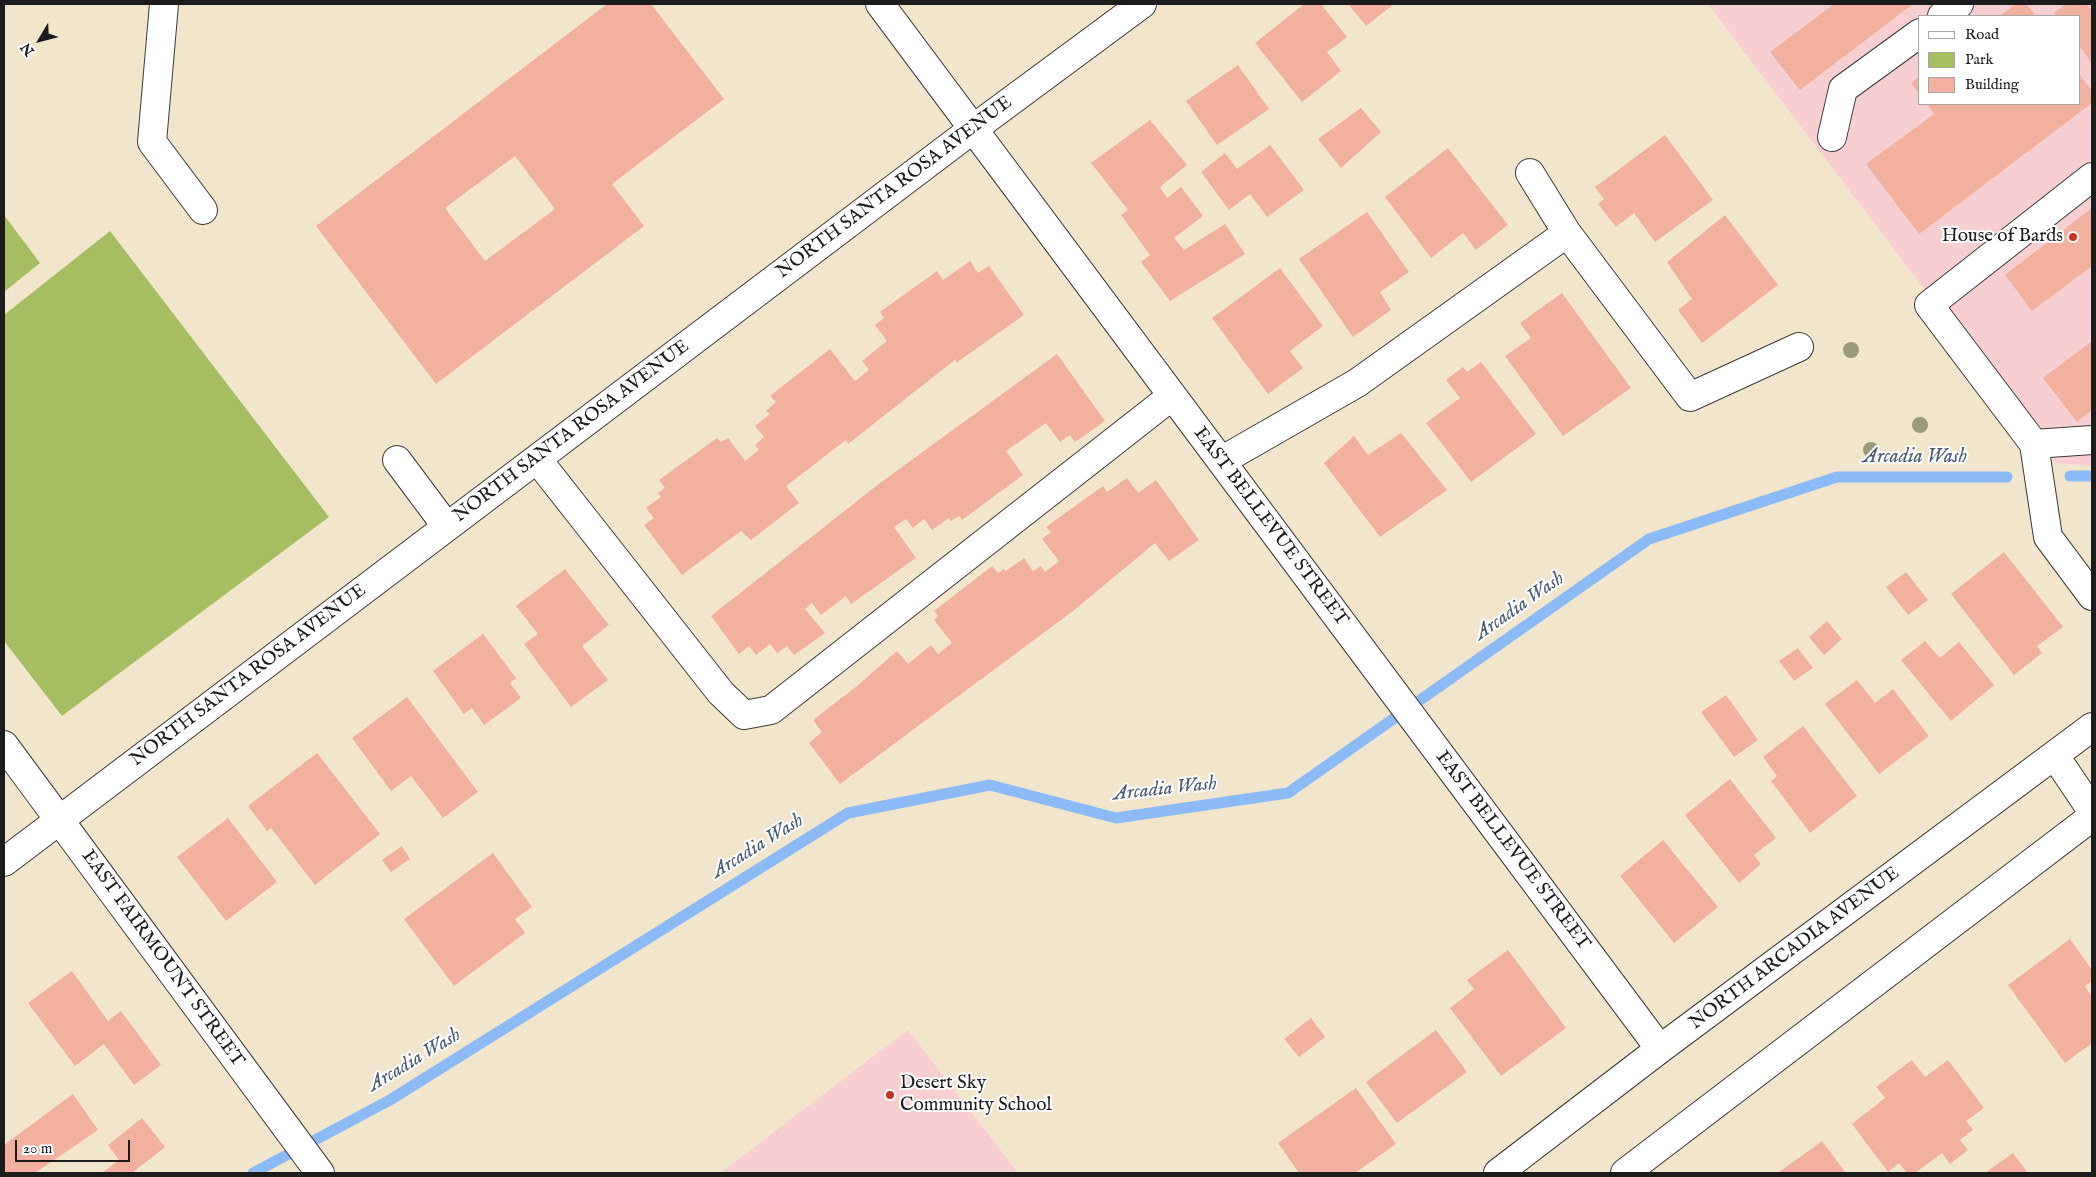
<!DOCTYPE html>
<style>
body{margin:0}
#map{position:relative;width:2096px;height:1177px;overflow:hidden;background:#f1e6cc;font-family:"IM FELL English",serif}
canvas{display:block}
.frame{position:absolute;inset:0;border:5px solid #1c1c1c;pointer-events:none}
.legend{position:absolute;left:1918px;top:15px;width:162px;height:90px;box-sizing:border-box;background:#fff;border:1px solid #a4a4a4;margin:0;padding:6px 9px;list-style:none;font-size:15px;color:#1c1c1c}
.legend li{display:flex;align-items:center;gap:10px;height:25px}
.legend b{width:25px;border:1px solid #a4a4a4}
.north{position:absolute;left:15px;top:15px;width:50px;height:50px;-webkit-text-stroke:4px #fff;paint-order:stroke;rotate:233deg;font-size:14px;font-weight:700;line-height:20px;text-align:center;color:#1c1c1c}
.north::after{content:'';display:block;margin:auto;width:18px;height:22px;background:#1c1c1c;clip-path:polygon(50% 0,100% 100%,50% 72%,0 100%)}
.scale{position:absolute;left:15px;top:1140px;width:115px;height:22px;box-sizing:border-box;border:2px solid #1c1c1c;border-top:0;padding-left:6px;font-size:15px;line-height:18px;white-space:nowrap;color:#1c1c1c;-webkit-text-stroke:4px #fff;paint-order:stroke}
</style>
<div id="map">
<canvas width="2096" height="1177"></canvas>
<div class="frame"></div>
<ul class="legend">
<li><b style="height:6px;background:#fff"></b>Road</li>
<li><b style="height:14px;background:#a7bd62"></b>Park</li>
<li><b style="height:14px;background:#f2b19f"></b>Building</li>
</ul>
<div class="north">N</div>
<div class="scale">20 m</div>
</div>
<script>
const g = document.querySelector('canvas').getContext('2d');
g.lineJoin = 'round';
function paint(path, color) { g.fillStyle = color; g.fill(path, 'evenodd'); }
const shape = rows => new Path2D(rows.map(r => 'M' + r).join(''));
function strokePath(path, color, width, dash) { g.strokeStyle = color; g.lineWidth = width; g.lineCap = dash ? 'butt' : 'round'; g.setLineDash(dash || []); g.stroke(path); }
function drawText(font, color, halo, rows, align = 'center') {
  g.font = font + ' "IM FELL English",serif'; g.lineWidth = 4; g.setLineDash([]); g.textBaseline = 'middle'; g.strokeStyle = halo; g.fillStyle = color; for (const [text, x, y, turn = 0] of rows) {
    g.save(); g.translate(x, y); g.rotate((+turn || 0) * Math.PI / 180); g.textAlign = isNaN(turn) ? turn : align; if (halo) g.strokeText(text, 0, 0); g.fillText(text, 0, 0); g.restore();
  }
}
const built = shape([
 [1708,4,2092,4,2092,466,2056,463],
 [1920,16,2080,16,2080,104,1920,104],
 [908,1030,1018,1173,720,1173]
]);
const green = shape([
 [4,215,40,263,4,292],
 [110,231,329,517,62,716,4,641,4,315]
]);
const stream = shape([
 [2070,476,2092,476],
 [253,1173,390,1100,848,813,990,785,1116,818,1288,793,1649,539,1837,477,2007,477]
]);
const building = shape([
 [607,4,651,4,724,99,612,184,644,226,436,384,316,226],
 [515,156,555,209,485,261,445,208],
 [1304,4,1321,4,1347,37,1327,52,1341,71,1302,102,1255,43],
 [1348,4,1394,4,1366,26],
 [1834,4,1913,4,1800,90,1770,52],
 [2016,4,2026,4,2036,16,1999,16],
 [2066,4,2087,4,2092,11,2092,63,2080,47,2080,16,2056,16,2054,13],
 [1238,65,1269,109,1217,145,1186,101],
 [2080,75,2092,91,2092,103,1919,234,1866,164,1934,114,1927,104,2080,104],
 [1920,76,1920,95,1911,83],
 [1361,108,1381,132,1341,168,1318,139],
 [1150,120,1187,165,1160,187,1167,198,1181,187,1203,216,1174,238,1184,250,1225,224,1245,254,1170,301,1141,262,1150,255,1121,215,1128,210,1091,163],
 [1665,135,1713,200,1655,242,1634,213,1616,227,1598,204,1604,199,1595,187],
 [1270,145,1304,190,1267,217,1250,194,1229,210,1201,172,1225,153,1237,169],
 [1448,148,1508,225,1476,250,1463,233,1431,258,1385,197],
 [2092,208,2092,266,2032,311,2005,275],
 [1367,212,1409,272,1380,292,1391,310,1353,337,1299,259],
 [1725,215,1778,285,1702,343,1678,310,1692,299,1667,262],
 [970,261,978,273,989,266,1024,315,956,363,956,359,848,444,846,440,786,486,799,503,751,540,741,531,682,575,644,525,654,518,646,508,661,497,658,493,665,488,659,480,717,438,721,442,728,438,745,461,759,450,755,445,764,437,755,426,770,414,766,411,776,402,770,396,830,349,855,381,869,370,862,361,887,341,875,325,884,318,880,312,937,271,943,280],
 [1280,268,1323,326,1290,351,1303,368,1268,394,1212,318],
 [1562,293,1631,388,1563,436,1505,356,1531,338,1520,323],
 [2092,341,2092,410,2077,422,2043,378],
 [1057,354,1105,421,1075,442,1070,435,1060,442,1046,423,1006,451,1023,475,962,520,959,516,951,521,949,518,932,530,924,519,913,528,906,519,894,527,916,558,851,604,846,596,821,615,812,603,805,609,825,633,794,655,787,646,777,653,770,644,756,655,749,646,739,654,711,616,880,483],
 [1481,362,1536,434,1471,482,1426,423,1460,398,1446,380,1463,367,1467,372],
 [1401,433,1447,490,1380,537,1324,463,1354,436,1368,455],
 [1127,478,1138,493,1156,480,1199,540,1169,561,1155,543,1073,611,840,784,809,743,822,732,813,720,857,686,897,651,908,664,931,645,938,654,952,643,934,620,938,616,934,611,992,566,998,573,1004,569,1006,571,1024,558,1033,571,1041,566,1045,572,1059,561,1042,539,1051,532,1046,527,1103,486,1107,492],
 [2004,552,2063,627,2037,646,2042,653,2014,675,1951,594],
 [565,569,609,625,582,646,608,680,571,707,524,644,538,634,516,606],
 [1906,572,1928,600,1908,615,1886,587],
 [1827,621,1842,639,1824,655,1809,637],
 [483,634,516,678,510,683,521,698,484,725,472,708,464,714,433,671],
 [1925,641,1940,658,1959,642,1994,685,1951,721,1901,660],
 [1798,648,1813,668,1794,681,1779,661],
 [1857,680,1875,703,1893,689,1929,736,1879,774,1825,704],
 [1726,695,1758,740,1734,757,1701,712],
 [407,697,478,792,443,818,411,776,391,791,352,738],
 [1803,726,1857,796,1810,833,1771,781,1777,776,1763,757],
 [317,753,380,834,315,885,271,828,267,831,248,806],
 [1730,779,1776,838,1754,855,1761,864,1739,883,1685,815],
 [228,818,277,882,226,921,177,857],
 [1663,840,1718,907,1674,943,1620,876],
 [402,846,410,859,391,872,382,860],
 [493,853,532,907,515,919,525,933,454,986,404,919],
 [2070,939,2092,970,2092,981,2085,986,2092,997,2092,1043,2065,1063,2008,985],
 [1508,950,1566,1028,1501,1076,1450,1008,1474,989,1467,980],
 [72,971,108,1021,121,1011,161,1065,134,1085,104,1044,75,1066,28,1003],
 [1311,1018,1325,1037,1299,1057,1284,1039],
 [1436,1030,1467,1072,1397,1123,1366,1082],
 [1912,1060,1925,1077,1948,1060,1984,1108,1966,1121,1973,1130,1960,1140,1968,1150,1950,1164,1942,1153,1915,1173,1907,1173,1899,1163,1888,1172,1852,1124,1885,1098,1876,1087],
 [1356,1088,1396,1144,1355,1173,1299,1173,1278,1143],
 [73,1094,98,1130,35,1173,5,1173,4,1145],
 [142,1118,165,1147,132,1173,102,1173,119,1160,108,1145],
 [1822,1141,1846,1173,1778,1173],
 [2013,1153,2028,1173,1985,1173]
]);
const minor = shape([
 [164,4,152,142,203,210],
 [880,4,1660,1049],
 [1942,16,1959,4],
 [1832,137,1843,89,1920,33],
 [1530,173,1567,233],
 [2092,177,1929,305,2034,444,2092,440],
 [2034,444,2048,537,2092,596],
 [537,459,721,693,744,715,771,710,1172,396],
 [397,460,447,527],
 [1221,461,1357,383,1567,233,1690,397,1799,347],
 [4,745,320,1173],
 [2055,756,2092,811],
 [4,862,973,129,1142,4],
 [1498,1173,1660,1049,2092,727],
 [1625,1173,2092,817]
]);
const trees = [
 [1851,350],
 [1920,425],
 [1871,450]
];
const markers = [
 [2073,237,5,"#c8321e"],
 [890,1095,5,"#c8321e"]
];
const streetNames = [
 ["NORTH SANTA ROSA AVENUE",895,188,-37],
 ["NORTH SANTA ROSA AVENUE",572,432,-37],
 ["EAST BELLEVUE STREET",1270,527,53],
 ["NORTH SANTA ROSA AVENUE",249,676,-37],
 ["EAST BELLEVUE STREET",1512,851,53],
 ["NORTH ARCADIA AVENUE",1795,949,-37],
 ["EAST FAIRMOUNT STREET",162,959,54]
];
const poiNames = [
 ["House of Bards",2063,237],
 ["Desert Sky",900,1084,"left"],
 ["Community School",900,1106,"left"]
];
const waterNames = [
 ["Arcadia Wash",1915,458],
 ["Arcadia Wash",1520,607,-35],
 ["Arcadia Wash",1165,790,-6],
 ["Arcadia Wash",758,847,-32],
 ["Arcadia Wash",415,1061,-31]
];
paint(built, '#f7cfd1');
paint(green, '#a7bd62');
strokePath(stream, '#8bbaf6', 11);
paint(building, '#f2b19f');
strokePath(minor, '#3c3a36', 30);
strokePath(minor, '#fff', 28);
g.fillStyle = '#9b9a7b';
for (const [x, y] of trees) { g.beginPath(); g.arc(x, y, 8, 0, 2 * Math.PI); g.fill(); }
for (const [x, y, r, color] of markers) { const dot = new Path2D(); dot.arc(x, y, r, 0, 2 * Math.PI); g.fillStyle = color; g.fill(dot); strokePath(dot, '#fff', 2); }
drawText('19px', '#1c1c1c', '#fff', streetNames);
drawText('19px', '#1c1c1c', '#fff', poiNames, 'right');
drawText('italic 20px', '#485b73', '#fff', waterNames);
</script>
